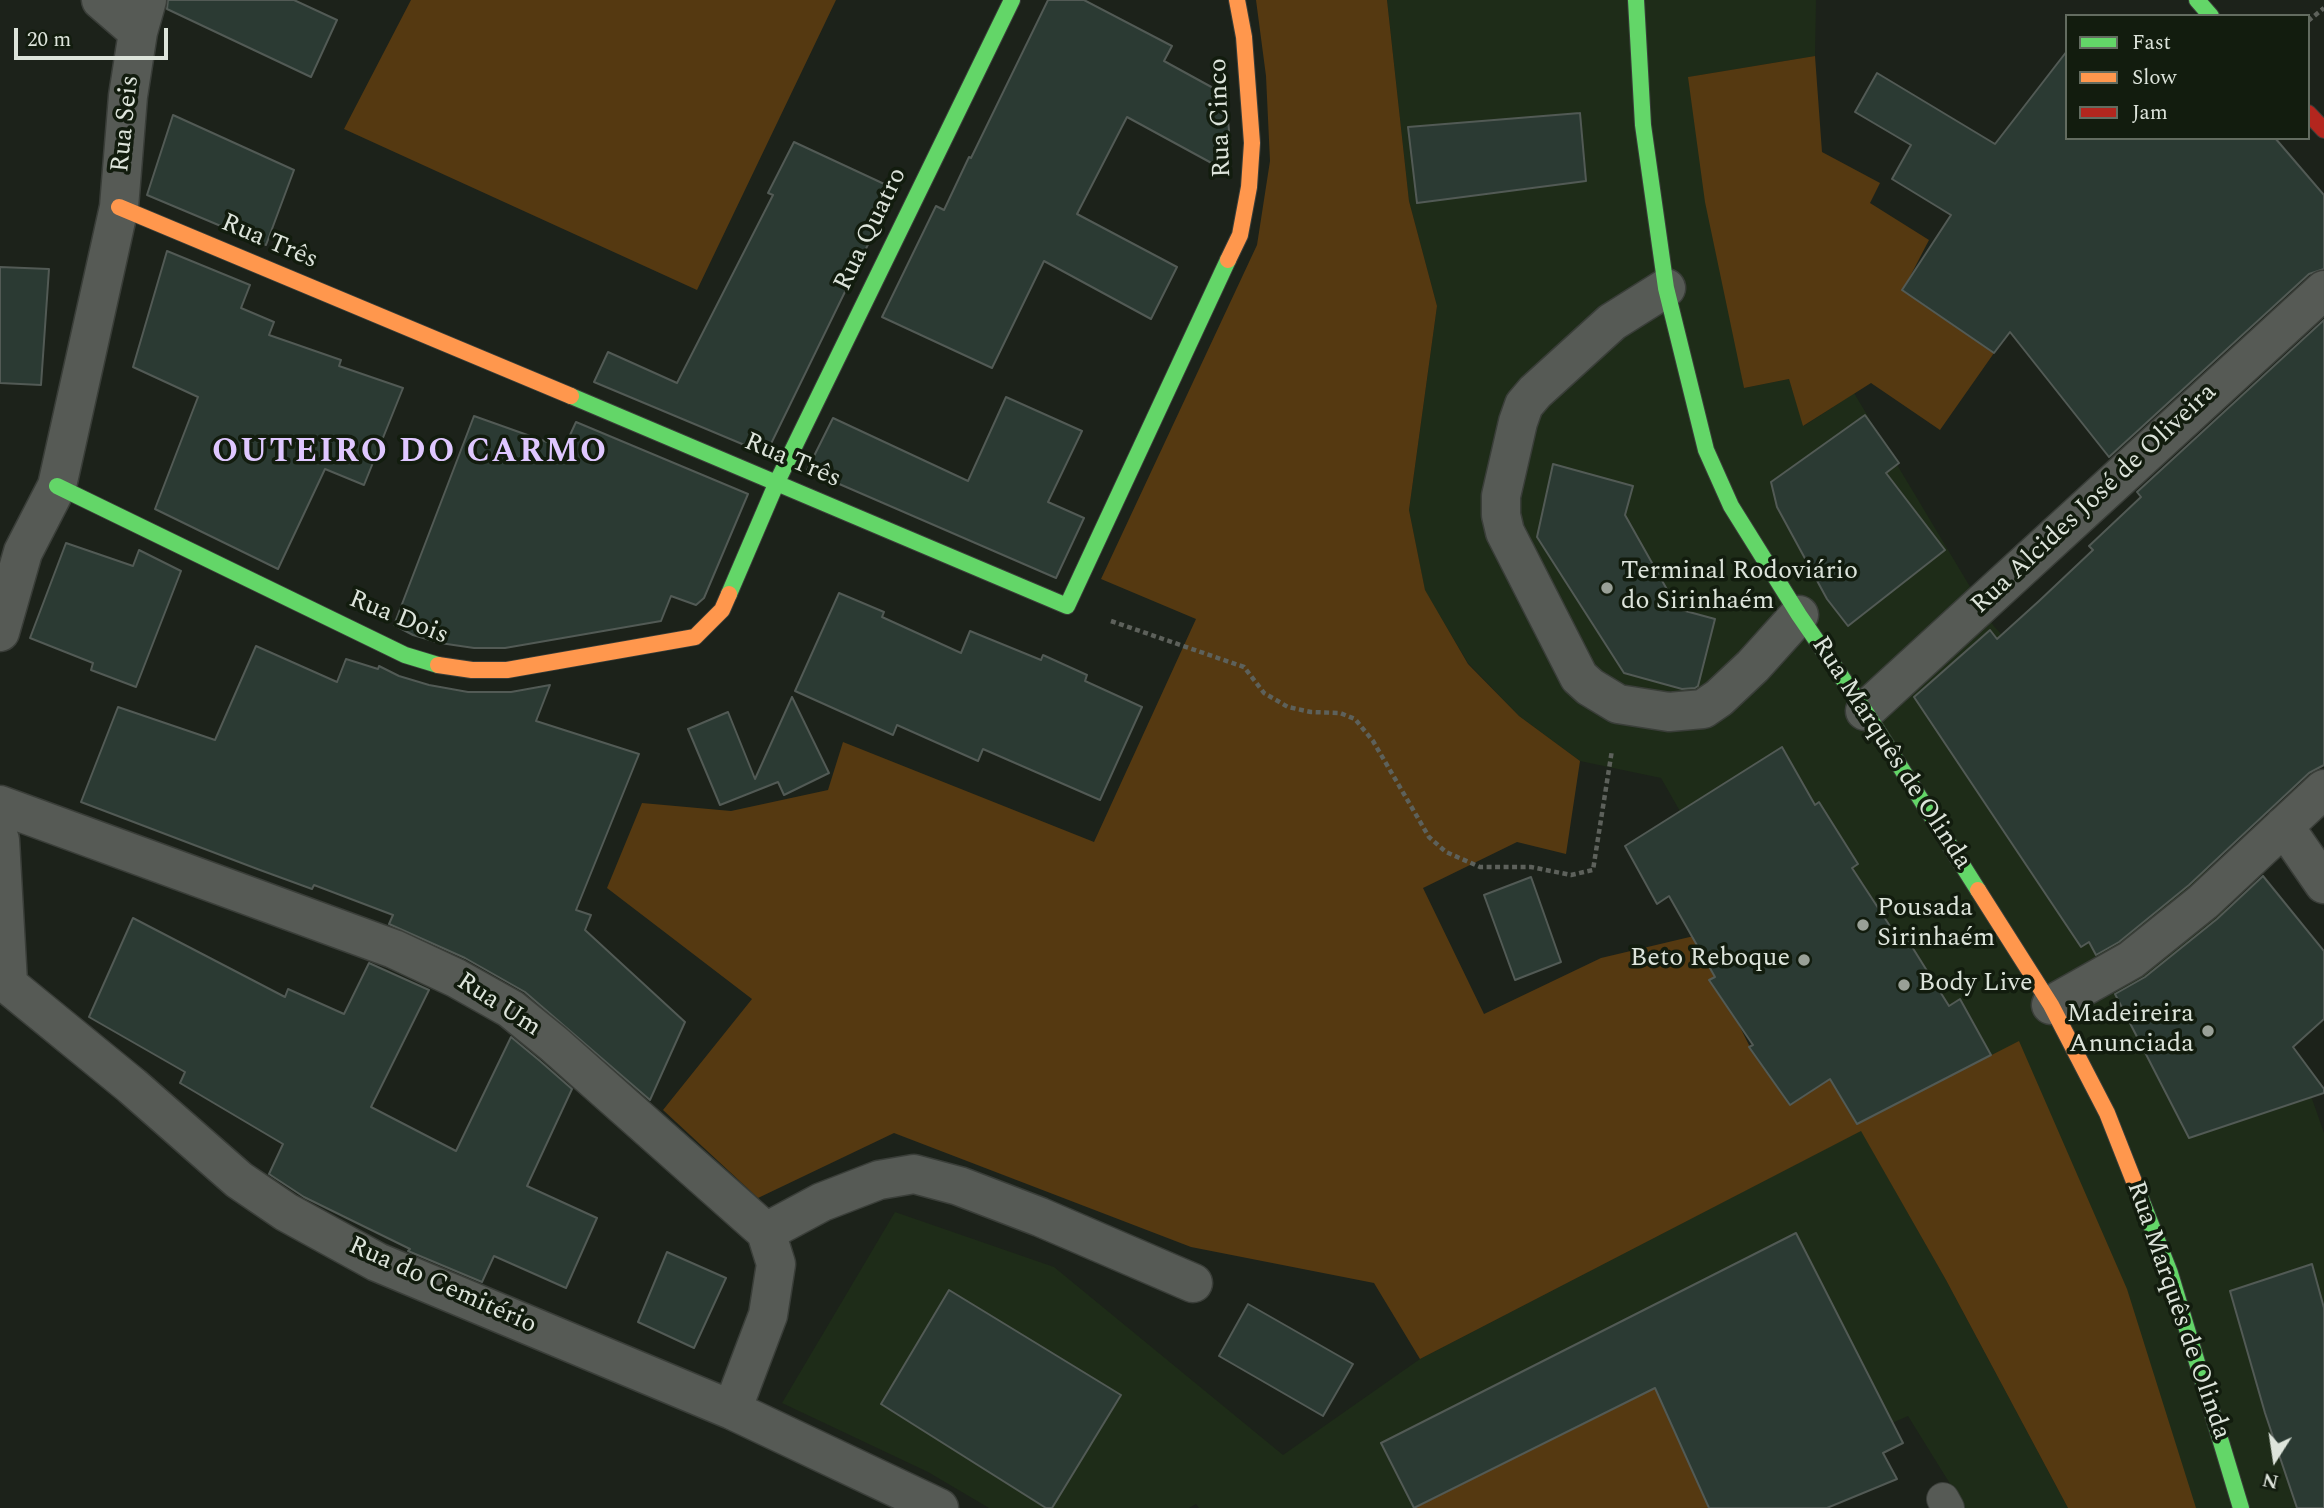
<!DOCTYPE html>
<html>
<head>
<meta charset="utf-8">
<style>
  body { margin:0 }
  #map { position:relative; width:2324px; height:1508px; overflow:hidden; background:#1c221a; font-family:Spectral,serif }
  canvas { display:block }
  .legend { position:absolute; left:2065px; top:14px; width:245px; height:126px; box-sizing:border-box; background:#121c0e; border:2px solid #636c60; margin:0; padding:9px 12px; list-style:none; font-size:21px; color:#dde4db }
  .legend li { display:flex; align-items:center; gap:14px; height:35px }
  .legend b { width:35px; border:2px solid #636c60 }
  .north { position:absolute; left:2240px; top:1424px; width:70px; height:70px; -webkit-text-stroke:5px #121c0e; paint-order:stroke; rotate:192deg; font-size:19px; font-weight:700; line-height:28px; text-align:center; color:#dde4db }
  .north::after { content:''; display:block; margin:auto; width:24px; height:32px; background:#dde4db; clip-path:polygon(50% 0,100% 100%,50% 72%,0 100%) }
  .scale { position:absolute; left:14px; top:28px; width:154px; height:32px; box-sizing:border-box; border:4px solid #dde4db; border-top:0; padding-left:9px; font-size:21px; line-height:24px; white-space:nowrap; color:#dde4db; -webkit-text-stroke:5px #121c0e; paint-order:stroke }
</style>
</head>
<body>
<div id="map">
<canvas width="2324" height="1508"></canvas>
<ul class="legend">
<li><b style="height:9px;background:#63d668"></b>Fast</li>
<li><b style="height:9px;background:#ff974d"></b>Slow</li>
<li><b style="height:9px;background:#b3261e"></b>Jam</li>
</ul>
<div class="north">N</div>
<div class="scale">20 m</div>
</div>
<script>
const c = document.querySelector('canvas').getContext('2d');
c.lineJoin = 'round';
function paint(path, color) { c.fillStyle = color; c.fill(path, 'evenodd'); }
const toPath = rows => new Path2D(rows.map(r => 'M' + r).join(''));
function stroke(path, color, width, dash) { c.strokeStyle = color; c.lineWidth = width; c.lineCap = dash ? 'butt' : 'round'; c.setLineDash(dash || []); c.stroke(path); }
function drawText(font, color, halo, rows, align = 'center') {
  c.font = font + ' Spectral,serif'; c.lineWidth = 7; c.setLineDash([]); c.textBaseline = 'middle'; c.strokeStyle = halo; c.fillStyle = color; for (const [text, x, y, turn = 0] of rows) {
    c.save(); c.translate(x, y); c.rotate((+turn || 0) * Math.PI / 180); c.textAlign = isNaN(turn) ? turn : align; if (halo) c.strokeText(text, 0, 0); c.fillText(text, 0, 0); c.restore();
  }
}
paint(toPath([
  [1387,0,1816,0,1815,56,1689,77,1744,388,1789,379,1804,426,1854,393,1993,625,2208,867,2283,1016,2324,1133,2324,1508,2070,1508,1946,1277,1866,1139,1946,1280,2068,1508,1965,1508,1908,1416,1892,1423,1795,1234,1382,1443,1414,1508,1199,1508,1196,1504,1189,1508,989,1508,928,1472,782,1403,895,1212,1054,1267,1283,1455,1420,1359,1862,1130,1661,778,1580,761,1519,716,1468,663,1425,591,1409,510,1437,306,1409,201]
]), '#1e2c18');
paint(toPath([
  [411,0,836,0,697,290,344,129],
  [1256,0,1387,0,1409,201,1437,306,1409,510,1425,590,1468,664,1519,716,1580,761,1566,854,1517,842,1423,888,1484,1014,1601,958,1694,936,1752,1051,1801,1027,1857,1124,2019,1041,2127,1289,2196,1508,2068,1508,1946,1280,1861,1131,1420,1359,1374,1283,1191,1247,894,1133,758,1198,663,1110,752,999,607,888,642,803,731,811,828,790,843,742,1094,842,1196,619,1101,579,1257,245,1270,161,1266,76],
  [1815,56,1822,152,1880,183,1870,203,1929,240,1903,290,1994,353,1940,430,1871,383,1803,426,1789,379,1744,388,1705,202,1688,77],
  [1655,1388,1709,1508,1415,1508]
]), '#553911');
const building = toPath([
  [168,0,294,0,337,20,311,77,167,9,168,0],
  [1048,0,1084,0,1172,46,1164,61,1226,95,1230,143,1228,172,1127,117,1077,214,1177,267,1151,319,1044,261,992,368,882,317,935,208,936,206,944,210,969,157,971,158,1048,0],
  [2067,51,2067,138,2275,138,2324,195,2324,269,2309,274,2109,457,2010,332,1994,353,1902,290,1951,215,1892,179,1911,145,1855,112,1877,73,1995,144,2067,51],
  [1580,113,1586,181,1417,203,1408,127,1580,113],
  [173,115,294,170,266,245,147,195,173,115],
  [794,142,895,189,766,454,594,382,608,352,677,383,773,195,768,193,794,142],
  [167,251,250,285,241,308,274,322,269,335,341,360,339,366,403,388,364,485,325,469,278,569,155,509,198,397,133,367,167,251],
  [0,267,49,269,41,385,0,383,0,267],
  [2324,320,2324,765,2309,773,2189,885,2119,942,2096,955,2089,942,2081,947,1914,697,1990,630,1997,639,2039,601,2093,550,2089,546,2141,497,2137,492,2324,320],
  [1006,397,1082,431,1048,502,1084,518,1056,578,807,470,833,418,968,481,1006,397],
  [1865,415,1899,463,1886,473,1945,550,1848,626,1827,599,1777,507,1771,482,1865,415],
  [474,416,564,448,576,422,748,494,704,598,696,605,671,596,661,621,505,648,474,648,440,643,413,635,394,625,474,416],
  [1553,464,1633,486,1625,515,1678,609,1715,619,1698,686,1695,688,1682,689,1624,673,1537,537,1553,464],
  [66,543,133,566,139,550,181,571,136,687,91,670,93,663,30,638,66,543],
  [839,593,884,612,882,617,961,653,970,631,1041,660,1043,655,1087,675,1085,681,1142,707,1100,800,983,749,978,761,897,725,893,735,795,691,839,593],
  [256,646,337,682,346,659,378,669,379,666,399,676,429,685,468,692,511,692,550,685,536,721,639,754,576,910,591,915,585,930,685,1022,650,1100,525,992,465,958,389,924,393,915,314,885,312,889,260,870,81,802,118,707,215,740,256,646],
  [792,697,829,773,784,795,778,782,720,805,688,729,728,712,755,779,792,697],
  [1782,747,1815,805,1819,802,1858,864,1852,868,1903,946,1909,942,1949,1006,1960,999,1991,1055,1857,1124,1830,1079,1790,1105,1749,1047,1753,1045,1709,980,1715,977,1669,896,1657,904,1625,846,1782,747],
  [2263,876,2324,951,2324,1019,2293,1047,2324,1089,2324,1093,2189,1138,2115,994,2145,977,2217,919,2263,876],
  [1531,877,1561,962,1515,980,1484,895,1531,877],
  [133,918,285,997,288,989,344,1014,369,963,429,990,371,1107,456,1151,511,1037,540,1061,572,1089,527,1186,597,1218,566,1288,494,1256,482,1282,408,1251,410,1249,304,1197,269,1174,283,1144,180,1083,185,1072,89,1017,133,918],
  [1796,1233,1903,1443,1883,1453,1897,1479,1827,1508,1709,1508,1655,1388,1414,1508,1381,1443,1796,1233],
  [667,1252,726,1278,694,1348,638,1322,667,1252],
  [2312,1264,2324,1308,2324,1508,2297,1508,2265,1413,2230,1291,2312,1264],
  [949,1290,1121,1395,1052,1508,1046,1508,881,1404,949,1290],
  [1248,1304,1353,1364,1323,1416,1219,1356,1248,1304]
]);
paint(building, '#2b3a33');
stroke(building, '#525a55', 2);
const lane = toPath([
  [1943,1499,1948,1508]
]);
const street = toPath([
  [101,0,138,32],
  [1666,288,1612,322,1535,392,1524,405,1518,422,1501,496,1501,515,1505,532,1579,677,1590,687,1618,704,1669,712,1703,709,1719,698,1753,666,1799,615],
  [0,632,23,552,57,486,119,207,128,96,138,32,147,0],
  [1865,711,2324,290],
  [0,805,394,949,456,978,511,1009,554,1044,766,1232,776,1264,768,1315,732,1410],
  [2284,826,2324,884],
  [0,840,8,983],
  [0,978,132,1086,239,1180,286,1212,377,1262,732,1410,939,1508],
  [2051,1005,2131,960,2203,902,2324,789],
  [766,1232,822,1202,879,1180,914,1174,959,1186,1040,1217,1193,1283]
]);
const fast = toPath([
  [1636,0,1643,125,1666,288,1706,450,1731,506,1799,615,1865,711,1978,890],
  [2197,0,2211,16],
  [571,396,1067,606,1228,260],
  [57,486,405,655,438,665],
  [729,594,777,482,1012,0],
  [2135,1184,2170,1273,2241,1508]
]);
const slow = toPath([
  [119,207,571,396],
  [1228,260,1240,235,1249,187,1252,143,1244,37,1237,0],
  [438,665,472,670,507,670,695,637,722,610,729,594],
  [1978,890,2051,1005,2107,1113,2135,1184]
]);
const jam = toPath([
  [2308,113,2324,130]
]);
stroke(lane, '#3a3e39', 34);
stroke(street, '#3a3e39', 41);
stroke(fast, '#3a3e39', 18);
stroke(slow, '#3a3e39', 18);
stroke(jam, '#3a3e39', 18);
stroke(toPath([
  [2308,21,2324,8],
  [1111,621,1244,667,1264,693,1288,707,1311,712,1340,713,1355,719,1373,741,1429,837,1446,852,1480,867,1531,867,1571,875,1593,870,1612,750]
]), '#5d615b', 4.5, [5, 3.5]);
stroke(lane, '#565a55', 32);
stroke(street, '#565a55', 38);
stroke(fast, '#63d668', 16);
stroke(slow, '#ff974d', 16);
stroke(jam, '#b3261e', 16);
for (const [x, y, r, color] of [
  [1607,588,7,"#99a097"],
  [1863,925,7,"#99a097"],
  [1804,960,7,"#99a097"],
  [1904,985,7,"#99a097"],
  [2208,1031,7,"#99a097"]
]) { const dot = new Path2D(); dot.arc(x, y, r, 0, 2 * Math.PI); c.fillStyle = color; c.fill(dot); stroke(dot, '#121c0e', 2.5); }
drawText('26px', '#dde4db', '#121c0e', [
  ["Rua Cinco",1222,118,-92],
  ["Rua Seis",127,124,-84],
  ["Rua Quatro",872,230,-64],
  ["Rua Três",269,243,23],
  ["Rua Três",792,462,23],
  ["Rua Alcides José de Oliveira",2095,500,-43],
  ["Rua Dois",398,619,22],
  ["Rua Marquês de Olinda",1890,754,57],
  ["Rua Um",498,1006,33],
  ["Rua do Cemitério",442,1287,24],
  ["Rua Marquês de Olinda",2177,1311,71]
]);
drawText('26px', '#dde4db', '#121c0e', [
  ["Terminal Rodoviário",1621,573],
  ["do Sirinhaém",1621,603],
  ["Pousada",1877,910],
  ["Sirinhaém",1877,940],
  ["Beto Reboque",1790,960,"right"],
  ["Body Live",1918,985],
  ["Madeireira",2194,1016,"right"],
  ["Anunciada",2194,1046,"right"]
], 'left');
c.letterSpacing = '2px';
drawText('bold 33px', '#dfc7ff', '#121c0e', [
  ["OUTEIRO DO CARMO",410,455]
]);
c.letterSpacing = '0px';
</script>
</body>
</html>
